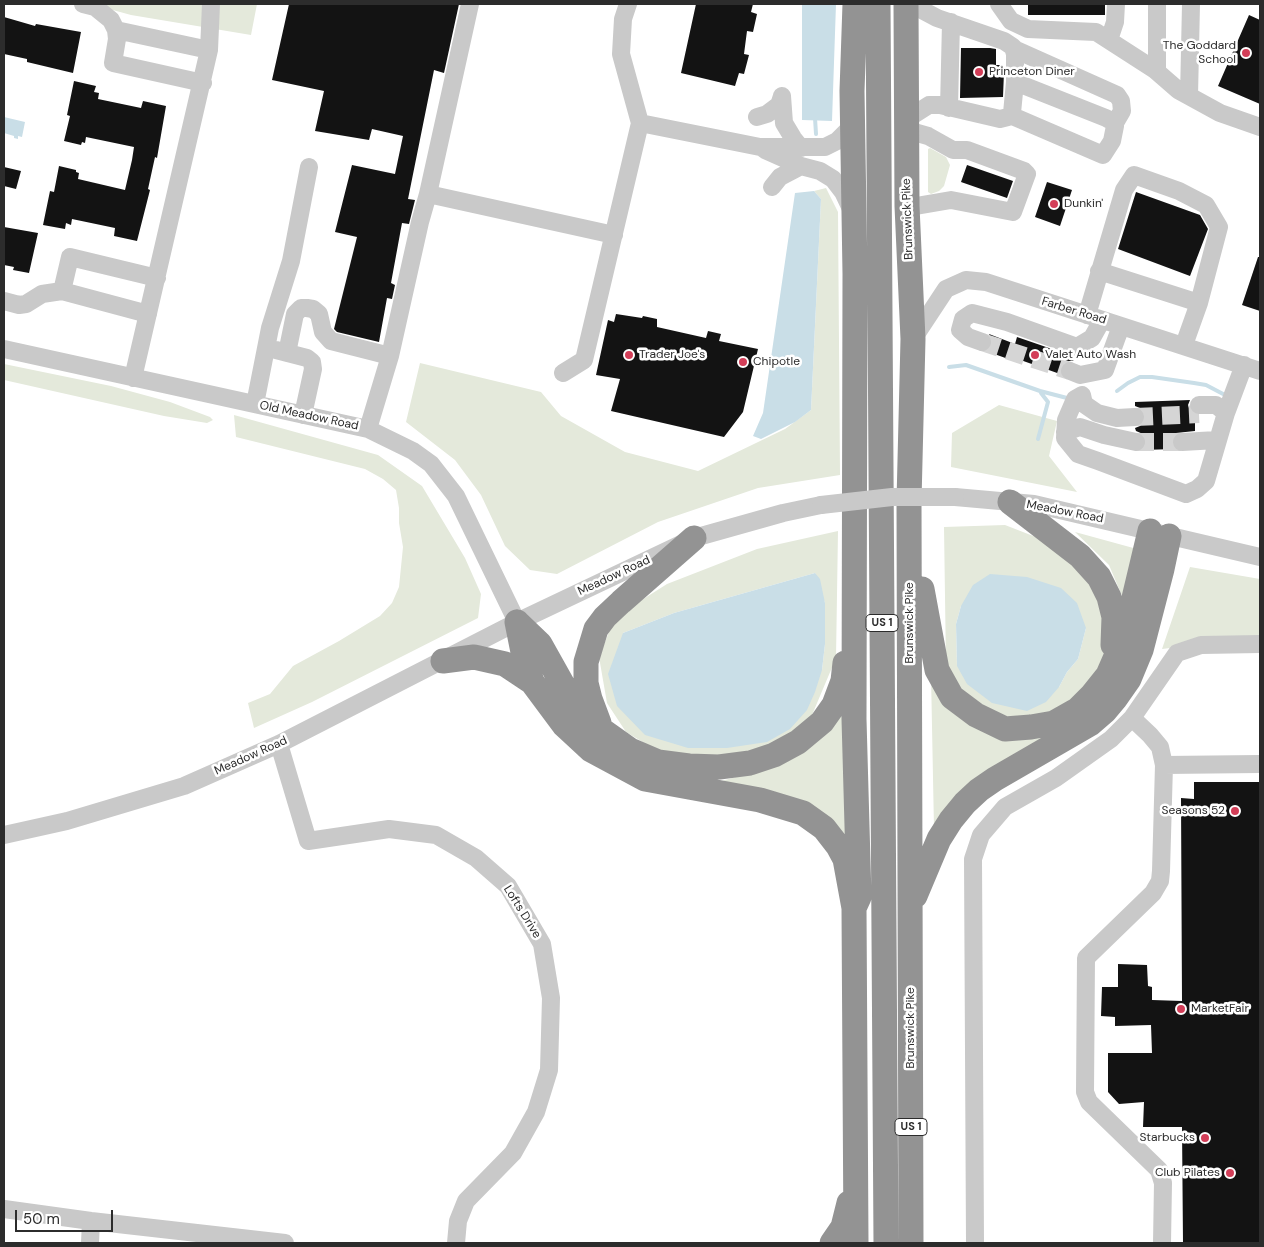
<!DOCTYPE html>
<html>
<head>
<meta charset="utf-8">
<style>
  body { margin:0 }
  #map { position:relative; width:1264px; height:1247px; overflow:hidden; background:#fff; font-family:"DM Sans",sans-serif }
  canvas { display:block }
  .frame { position:absolute; inset:0; border:5px solid #2c2c2c; pointer-events:none }
  .scale { position:absolute; left:15px; top:1210px; width:98px; height:22px; box-sizing:border-box; border:2px solid #2c2c2c; border-top:0; padding-left:6px; font-size:15px; line-height:18px; white-space:nowrap; color:#2c2c2c; -webkit-text-stroke:4px #fff; paint-order:stroke }
</style>
</head>
<body>
<div id="map">
<canvas width="1264" height="1247"></canvas>
<div class="frame"></div>
<div class="scale">50 m</div>
</div>
<script>
const c = document.querySelector('canvas').getContext('2d');
c.lineJoin = 'round';
function paint(path, color) { c.fillStyle = color; c.fill(path, 'evenodd'); }
const toPath = rows => new Path2D(rows.map(r => 'M' + r).join(''));
function stroke(path, color, width, dash) { c.strokeStyle = color; c.lineWidth = width; c.lineCap = dash ? 'butt' : 'round'; c.setLineDash(dash || []); c.stroke(path); }
function drawText(font, color, halo, rows, align = 'center') {
  c.font = font + ' "DM Sans",sans-serif'; c.lineWidth = 5; c.setLineDash([]); c.textBaseline = 'middle'; c.strokeStyle = halo; c.fillStyle = color; for (const [text, x, y, turn = 0] of rows) {
    c.save(); c.translate(x, y); c.rotate((+turn || 0) * Math.PI / 180); c.textAlign = isNaN(turn) ? turn : align; if (halo) c.strokeText(text, 0, 0); c.fillText(text, 0, 0); c.restore();
  }
}
paint(toPath([
  [91,4,257,4,251,35,131,15],
  [930,148,946,157,950,165,944,186,939,191,931,194,928,192,928,149],
  [826,188,838,212,840,475,758,488,658,522,557,574,530,570,505,546,481,495,455,460,406,422,420,363,541,392,561,416,625,452,698,471,785,429,811,410,821,199,814,191],
  [4,364,111,386,170,402,210,417,213,420,207,423,164,416,4,380],
  [999,405,1057,421,1049,456,1077,492,951,467,952,433],
  [234,415,378,455,422,486,465,558,481,594,478,618,312,702,254,728,248,703,270,694,293,666,339,641,380,616,392,603,399,587,403,547,399,523,399,508,396,490,383,479,365,469,236,437],
  [1005,525,1046,541,1096,586,1110,621,1105,669,1082,700,1047,719,1009,723,969,704,946,666,944,527],
  [961,606,1086,628,1078,659,1067,672,1059,687,957,666,956,624],
  [838,531,836,658,812,715,783,745,709,759,656,750,626,732,607,703,599,657,615,617,667,584,757,549],
  [815,573,825,603,825,644,822,670,623,633,674,613],
  [1075,532,1137,549,1125,603,1109,565],
  [1190,567,1260,579,1260,637,1162,649],
  [931,675,968,721,1054,737,934,829],
  [842,712,847,842,718,782,768,768]
]), '#e4e9db');
paint(toPath([
  [802,4,836,4,832,121,802,120],
  [4,117,25,122,22,137,18,136,18,139,14,138,14,136,4,133],
  [814,191,821,199,811,410,795,422,761,439,753,436,763,413,795,193],
  [815,573,820,579,825,603,825,644,822,670,815,692,807,710,790,729,767,742,727,748,688,748,645,735,617,706,608,674,623,633,674,613],
  [990,574,1027,577,1061,588,1077,603,1086,628,1078,659,1067,672,1059,687,1046,702,1027,711,992,703,967,684,957,666,956,624,961,606,973,585]
]), '#c9dee7');
stroke(toPath([
  [815,118,816,134],
  [949,367,966,365,1040,391,1067,398],
  [1117,391,1128,383,1140,377,1152,377,1194,383,1206,385,1225,395],
  [1038,439,1048,402,1041,393]
]), '#c9dee7', 4);
paint(toPath([
  [289,4,459,4,444,73,434,70,408,199,415,200,409,224,402,223,391,283,395,285,392,299,387,298,379,342,337,332,334,329,357,237,335,232,352,165,395,174,403,136,372,129,369,140,315,131,324,91,272,80],
  [696,4,753,4,751,12,757,14,753,32,747,31,744,54,749,55,744,74,739,73,735,86,681,73],
  [1028,4,1105,4,1105,15,1028,15],
  [1249,15,1260,20,1260,104,1218,86],
  [4,17,35,26,36,24,81,32,73,73,27,62,27,59,4,54],
  [961,48,990,48,996,49,996,65,1003,65,1003,73,1004,72,1003,97,960,98],
  [74,81,96,86,94,92,99,93,98,99,141,108,143,101,166,106,157,158,155,157,148,189,150,190,137,241,114,236,115,228,72,219,71,225,66,223,65,229,43,225,50,191,54,192,59,166,76,170,76,172,79,173,78,179,125,190,132,160,134,147,86,137,85,143,82,142,81,145,64,141,70,116,67,115],
  [967,165,1013,181,1007,198,961,182],
  [4,167,21,171,16,189,4,186],
  [1047,182,1072,190,1060,226,1035,217],
  [1136,192,1200,215,1208,229,1190,276,1118,249],
  [4,227,38,233,29,273,13,270,14,267,4,265],
  [1258,257,1260,257,1260,311,1242,305],
  [616,314,642,318,643,316,657,319,657,327,706,338,708,331,721,334,719,341,758,349,743,412,724,437,611,411,620,379,596,375,608,320,614,322],
  [989,334,1015,344,1017,337,1075,357,1073,361,1068,361,1063,363,1060,368,1060,374,1012,357,1011,360,986,351,992,345,992,340],
  [1190,400,1188,405,1190,411,1194,414,1199,416,1199,423,1195,423,1195,431,1176,433,1171,442,1175,449,1142,450,1146,445,1146,439,1143,434,1136,431,1135,428,1140,426,1144,422,1146,416,1140,408,1135,406,1135,402],
  [1194,782,1260,782,1260,1243,1183,1243,1182,1127,1143,1127,1144,1102,1119,1104,1108,1092,1108,1053,1152,1053,1151,1025,1115,1026,1115,1017,1101,1016,1102,987,1118,987,1118,964,1147,965,1148,986,1152,987,1152,1000,1182,1001,1181,798,1194,799]
]), '#131313');
stroke(toPath([
  [982,342,1070,371],
  [1135,417,1199,414],
  [1136,442,1182,442]
]), '#d5d5d5', 18, [18, 9]);
stroke(toPath([
  [83,4,95,7,111,20,116,30,117,39,113,63,203,83],
  [628,4,623,19,621,54,640,123],
  [999,4,1011,21,1028,29,1096,32,1155,70,1178,90,1220,113,1260,127],
  [116,30,209,50,133,378],
  [1109,40,1115,22,1116,4],
  [1014,49,1117,95,1121,101,1122,111,1115,123],
  [209,50,211,4],
  [1157,71,1157,4],
  [782,96,784,123,793,138,801,148],
  [1189,96,1191,4],
  [949,108,951,22],
  [1010,115,1103,155,1112,141,1115,126,1115,123,1106,118,1015,82],
  [757,117,767,114,779,105,782,96],
  [907,119,929,105,940,105,1000,119,1008,117,1012,113,1015,82,1015,54,1013,47,1004,41,937,18,922,10,916,4],
  [907,130,928,136,953,150,967,150,1024,171,1027,174,1013,212,951,200,916,206,907,206],
  [765,150,801,166,820,171,833,179,843,192,852,211],
  [772,187,780,177,801,166],
  [428,194,614,235],
  [1099,271,1199,303],
  [62,291,70,257,157,278],
  [4,301,19,305,26,304,42,294,62,291,148,314],
  [1087,315,1124,190,1134,175,1179,191,1206,205,1219,227,1199,303,1184,345],
  [913,339,946,289,966,280,986,282,1260,371],
  [982,342,968,337,960,330,963,319,972,313,1007,322,1077,347,1092,338,1102,320],
  [4,349,368,429,413,451,431,464,456,496,517,622],
  [276,350,307,358,312,362,313,369,303,415],
  [287,353,295,314,301,308,307,308,313,309,319,314,323,332,331,341,390,356],
  [1070,371,1080,375,1105,370,1121,326],
  [563,373,584,360,640,123,760,147,825,147,837,141,853,125],
  [255,404,270,328,291,261,309,167],
  [1199,405,1216,405,1226,413],
  [1135,417,1117,418,1097,413,1084,404,1082,395,1075,399,1066,420,1065,438,1078,454,1098,461,1186,494,1197,489,1206,481,1226,413,1244,365],
  [368,429,390,356,420,222,428,194,470,4],
  [1065,432,1080,427,1104,435,1136,442],
  [1182,442,1217,440],
  [955,497,1034,504,1260,557],
  [1132,718,1150,735,1160,747,1164,765,1161,871,1160,881,1153,893,1086,958,1085,1092,1089,1102,1159,1170,1163,1183,1162,1243],
  [279,744,308,841,389,829,436,835,476,858,508,886,542,944,551,998,549,1070,536,1112,513,1153,466,1201,458,1221,456,1243],
  [1164,765,1260,764],
  [4,835,67,821,184,786,279,744,517,622,694,538,783,513,821,505],
  [4,1209,91,1221,285,1243],
  [90,1243,91,1221],
  [975,1243,973,859,981,835,1005,807,1056,778,1111,739,1132,718,1177,653,1201,645,1260,644]
]), '#c9c9c9', 18);
stroke(toPath([
  [878,4,886,1243],
  [906,4,907,206,913,339,909,501,911,1243],
  [1010,502,1080,556,1099,577,1109,597,1114,617,1113,645],
  [922,589,937,670,952,697,976,715,1005,729,1031,727,1054,723,1077,710,1092,695,1108,675,1125,636,1150,531],
  [517,622,524,657,532,682,564,725,591,750,645,779,760,800,803,813,824,828,838,846,845,859,854,908,856,1243],
  [517,622,540,644,568,694,589,721,630,750,658,762,689,766,719,767,750,763,774,755,798,742,822,722,834,705,843,681,845,663],
  [443,661,474,657,505,664,532,682],
  [599,723,590,699,586,683,586,662,596,629,605,617,621,602,694,538],
  [915,896,939,839,951,820,965,803,979,790,995,779,1090,724,1105,711,1115,699,1129,679,1141,650,1162,569,1169,536],
  [854,908,859,897,854,719,855,274,852,91,855,4],
  [832,1243,843,1227,849,1203]
]), '#939393', 25);
stroke(toPath([
  [821,505,892,497,955,497]
]), '#c9c9c9', 18);
for (const [x, y, r, color] of [
  [1246,53,5,"#d33e58"],
  [979,72,5,"#d33e58"],
  [1054,204,5,"#d33e58"],
  [629,355,5,"#d33e58"],
  [1035,355,5,"#d33e58"],
  [743,362,5,"#d33e58"],
  [1235,811,5,"#d33e58"],
  [1181,1009,5,"#d33e58"],
  [1205,1138,5,"#d33e58"],
  [1230,1173,5,"#d33e58"]
]) { const dot = new Path2D(); dot.arc(x, y, r, 0, 2 * Math.PI); c.fillStyle = color; c.fill(dot); stroke(dot, '#fff', 2); }
for (const [x, y, w] of [
  [882,623,32],
  [911,1127,32]
]) { const box = new Path2D(); box.roundRect(x - w / 2, y - 8.5, w, 17, 4); c.fillStyle = '#fff'; c.fill(box); stroke(box, '#2c2c2c', 1); }
drawText('bold 11px', '#2c2c2c', null, [
  ["US 1",882,623],
  ["US 1",911,1127]
]);
drawText('12px', '#2c2c2c', '#fff', [
  ["The Goddard",1236,46,"right"],
  ["School",1236,60,"right"],
  ["Princeton Diner",989,72],
  ["Dunkin'",1064,204],
  ["Trader Joe's",639,355],
  ["Valet Auto Wash",1045,355],
  ["Chipotle",753,362],
  ["Seasons 52",1225,811,"right"],
  ["MarketFair",1191,1009],
  ["Starbucks",1195,1138,"right"],
  ["Club Pilates",1220,1173,"right"]
], 'left');
drawText('12px', '#2c2c2c', '#fff', [
  ["Brunswick Pike",908,219,-92],
  ["Farber Road",1074,311,17],
  ["Old Meadow Road",309,416,12],
  ["Meadow Road",1065,512,11],
  ["Meadow Road",614,576,-25],
  ["Brunswick Pike",910,623,-90],
  ["Meadow Road",251,756,-24],
  ["Lofts Drive",522,912,58],
  ["Brunswick Pike",911,1028,-90]
]);
</script>
</body>
</html>
